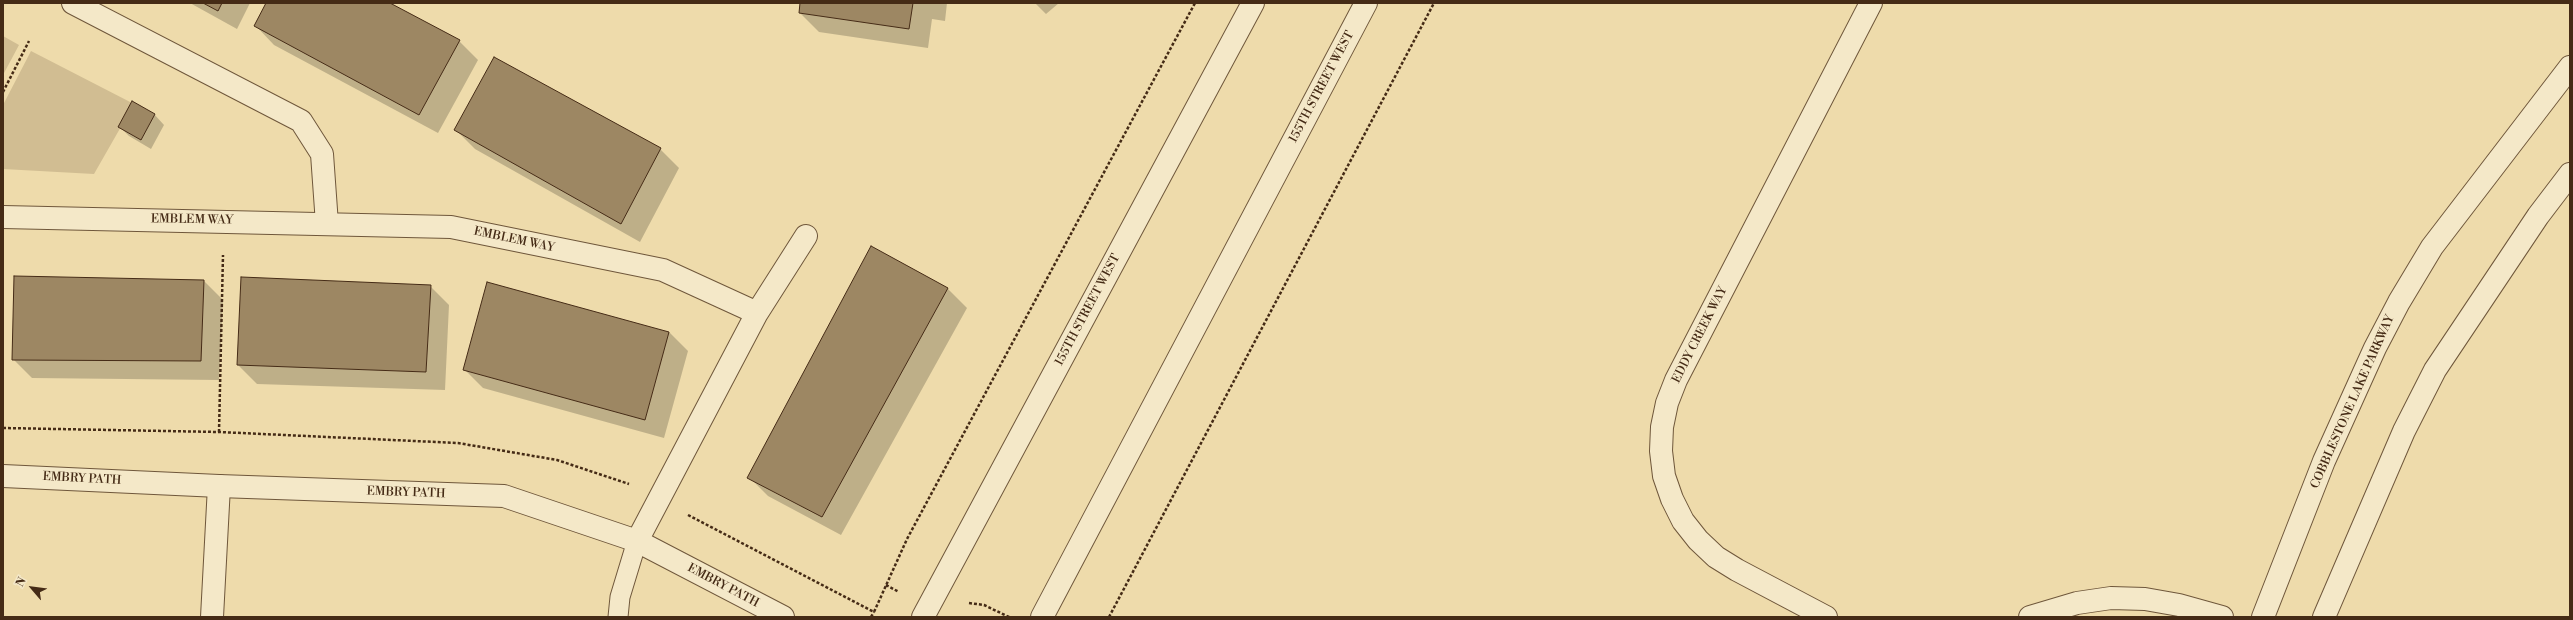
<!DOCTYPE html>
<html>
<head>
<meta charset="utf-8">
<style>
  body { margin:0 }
  #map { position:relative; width:2573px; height:620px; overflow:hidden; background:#eedbab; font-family:"Libre Bodoni",serif }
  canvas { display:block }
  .frame { position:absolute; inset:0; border:4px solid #452b16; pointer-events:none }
  .north { position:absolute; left:12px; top:568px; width:40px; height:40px; -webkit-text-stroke:3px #f4e8c8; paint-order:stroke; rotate:298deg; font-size:11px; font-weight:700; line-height:16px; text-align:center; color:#452b16 }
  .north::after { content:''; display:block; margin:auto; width:14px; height:18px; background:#452b16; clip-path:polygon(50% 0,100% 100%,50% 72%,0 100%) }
</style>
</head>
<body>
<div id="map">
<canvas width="2573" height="620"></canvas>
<div class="frame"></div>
<div class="north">N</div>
</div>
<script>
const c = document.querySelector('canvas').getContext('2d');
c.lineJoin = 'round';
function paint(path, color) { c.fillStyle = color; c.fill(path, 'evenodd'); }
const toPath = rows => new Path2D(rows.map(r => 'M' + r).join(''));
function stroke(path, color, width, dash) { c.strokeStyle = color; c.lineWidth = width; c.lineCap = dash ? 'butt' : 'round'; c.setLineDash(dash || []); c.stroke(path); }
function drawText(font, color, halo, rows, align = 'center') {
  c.font = font + ' "Libre Bodoni",serif'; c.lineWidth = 3; c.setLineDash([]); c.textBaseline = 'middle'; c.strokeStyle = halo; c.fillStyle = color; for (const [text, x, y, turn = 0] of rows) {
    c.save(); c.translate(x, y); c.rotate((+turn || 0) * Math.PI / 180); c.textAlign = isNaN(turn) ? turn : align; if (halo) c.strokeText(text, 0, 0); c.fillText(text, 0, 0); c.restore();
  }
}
paint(toPath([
  [3,36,19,45,3,75],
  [31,51,134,104,94,174,3,169,3,105]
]), '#d1bd92');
paint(toPath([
  [190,3,250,3,237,29],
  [267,3,388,3,459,41,478,60,438,133,274,45,256,26],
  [801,3,947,3,945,21,932,19,928,48,819,32,800,13],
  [1035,3,1059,3,1046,14],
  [154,114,164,125,151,149,129,136,119,126],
  [456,130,660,149,679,168,640,242,475,149],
  [871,247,948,289,967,308,841,535,768,496,749,477],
  [242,278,430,286,449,305,445,390,257,384,238,365],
  [204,281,223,300,219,380,32,378,13,359],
  [669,332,688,351,664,438,483,388,464,369]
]), '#0003');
const building = toPath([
  [203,3,222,3,218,11,203,3],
  [266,3,390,3,460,40,419,115,254,26,266,3],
  [800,3,913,3,909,29,799,13,800,3],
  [494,57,661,148,621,224,454,130,494,57],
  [132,101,155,114,141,140,118,127,132,101],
  [871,246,948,288,822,517,747,478,871,246],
  [14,276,204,280,201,361,12,360,14,276],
  [241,277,431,285,426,372,237,365,241,277],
  [487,282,669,332,645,420,463,370,487,282]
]);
paint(building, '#9d8763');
stroke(building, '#452b16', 1);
const service = toPath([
  [618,617,620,597,637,541]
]);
const minor = toPath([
  [73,3,301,121,322,154,327,224],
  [3,217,451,227,663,270,757,313,637,541],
  [757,313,806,236],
  [212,617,219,486],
  [1826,617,1737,570,1716,557,1698,540,1683,521,1672,499,1664,476,1661,451,1662,427,1667,403,1676,380,1871,3],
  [2030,617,2077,603,2111,598,2145,599,2179,605,2222,617],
  [2263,617,2324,461,2375,348,2399,302,2432,247,2570,67],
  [2324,617,2404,431,2435,370,2538,216,2570,174]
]);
const tertiary = toPath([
  [3,476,219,486,504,496,637,541,783,617],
  [923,617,1253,3],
  [1042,617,1366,3]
]);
stroke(service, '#6f573b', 21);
stroke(minor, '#6f573b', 24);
stroke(tertiary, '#6f573b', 24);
stroke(toPath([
  [3,92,29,41],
  [3,428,219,432,458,443,557,460,629,484],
  [219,432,223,255],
  [688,515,874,612,907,539,1195,3],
  [886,585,899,592],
  [969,603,984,605,1009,617],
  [871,617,874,612],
  [1109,617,1434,3]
]), '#452b16', 2.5, [3, 2]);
stroke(service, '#f4e8c8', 19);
stroke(minor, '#f4e8c8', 22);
stroke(tertiary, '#f4e8c8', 22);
drawText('12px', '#452b16', '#f4e8c8', [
  ["155TH STREET WEST",1322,87,-62],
  ["EMBLEM WAY",192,220,1],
  ["EMBLEM WAY",514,240,12],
  ["155TH STREET WEST",1088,310,-62],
  ["EDDY CREEK WAY",1700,335,-63],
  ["COBBLESTONE LAKE PARKWAY",2353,402,-66],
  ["EMBRY PATH",82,479,3],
  ["EMBRY PATH",406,493,2],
  ["EMBRY PATH",723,586,28]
]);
</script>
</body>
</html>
